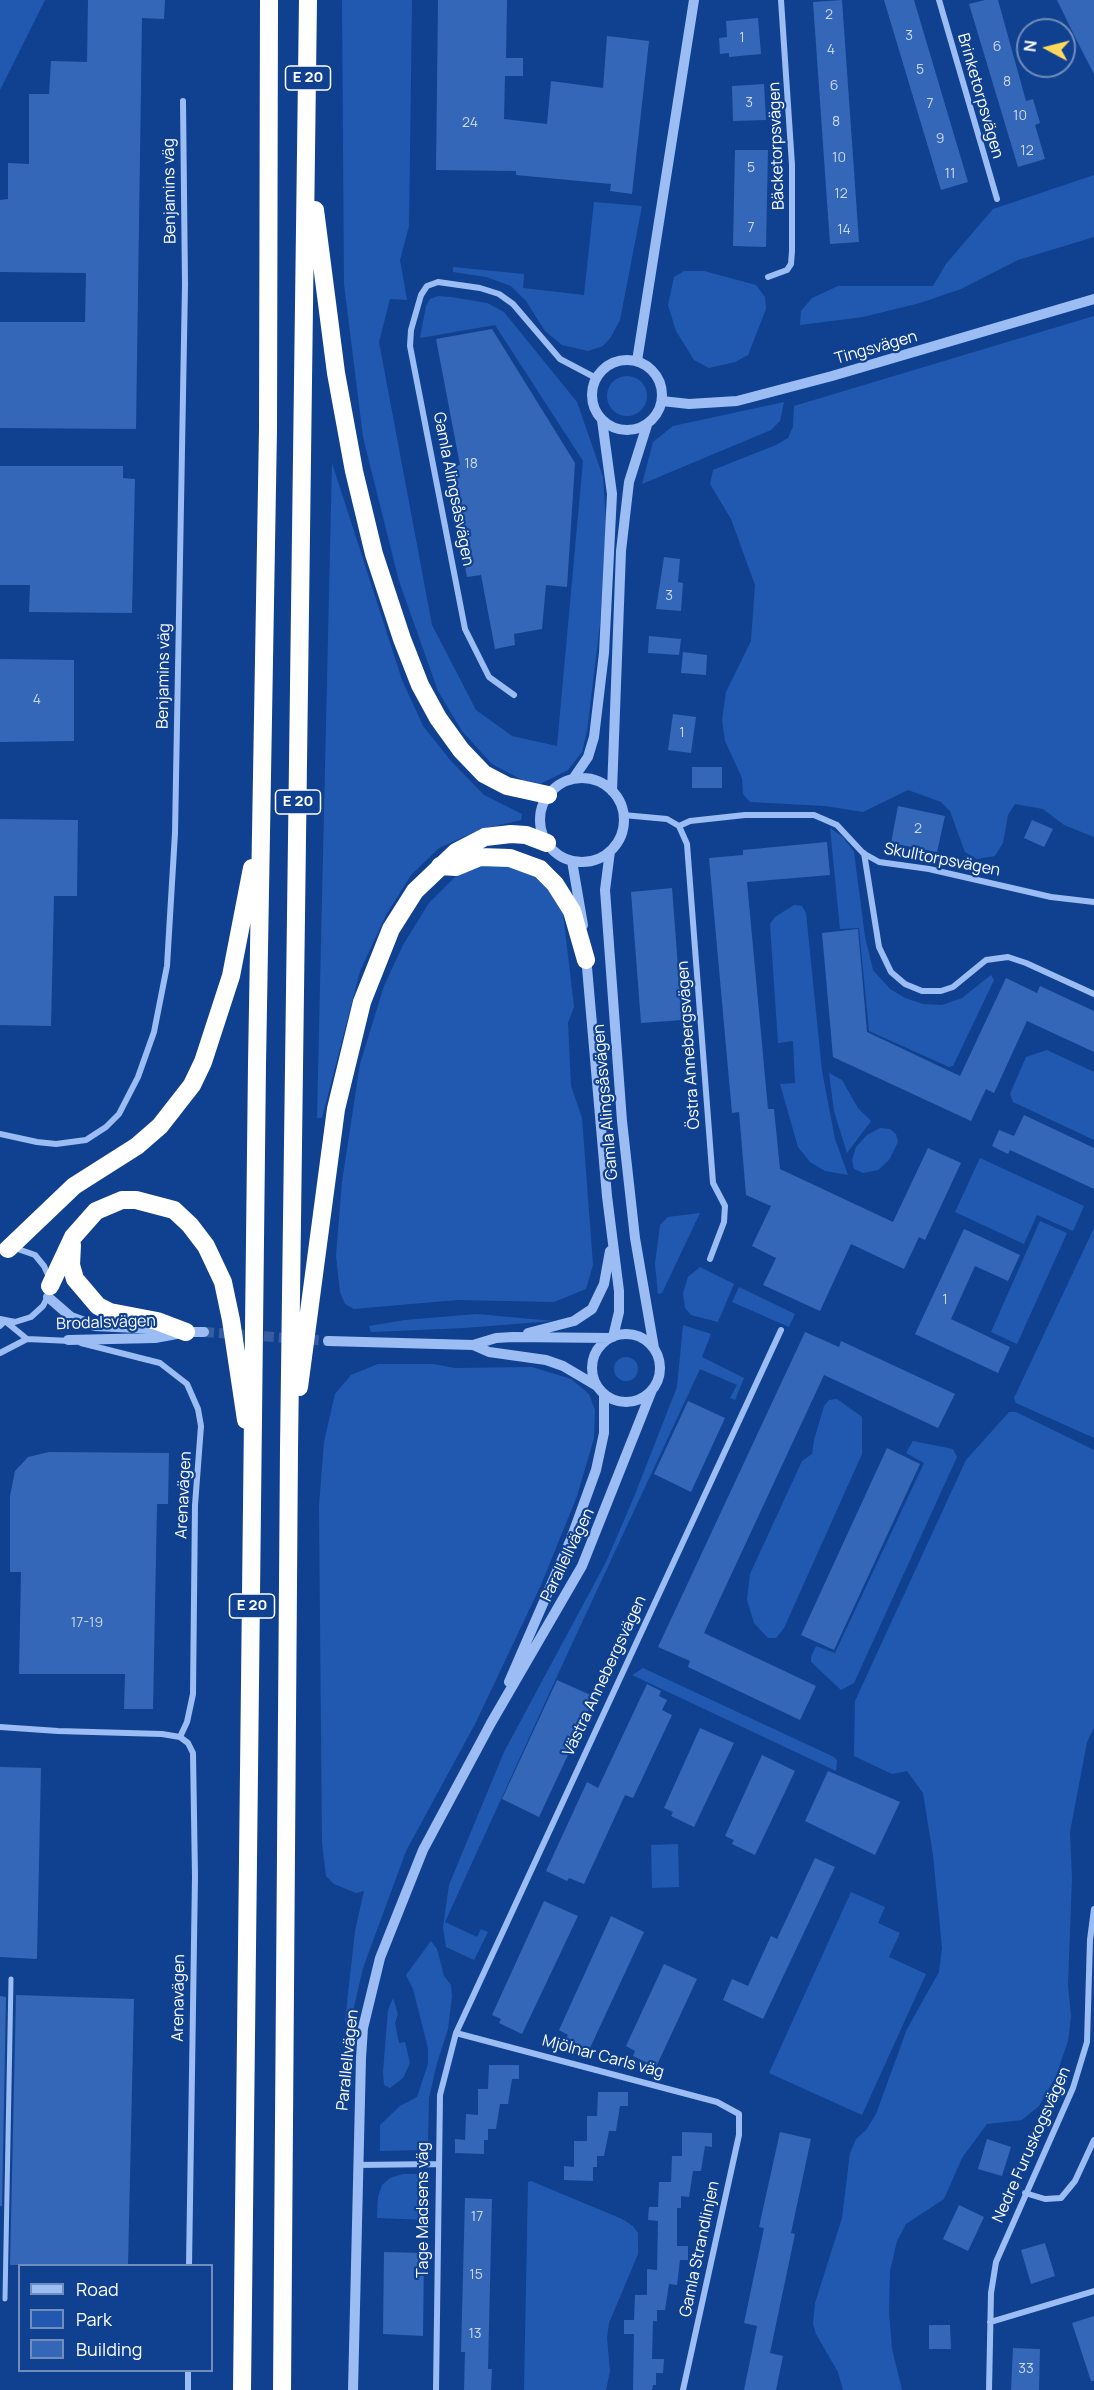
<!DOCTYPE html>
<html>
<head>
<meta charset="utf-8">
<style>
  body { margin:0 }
  #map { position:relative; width:1094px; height:2390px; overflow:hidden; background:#104190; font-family:Manrope,sans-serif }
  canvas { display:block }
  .legend { position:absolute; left:18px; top:2264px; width:195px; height:108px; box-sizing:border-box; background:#104190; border:2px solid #708dbc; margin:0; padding:8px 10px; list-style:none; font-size:18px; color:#fff }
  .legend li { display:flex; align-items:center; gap:12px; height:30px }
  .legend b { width:30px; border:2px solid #708dbc }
  .north { position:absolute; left:1016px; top:18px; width:60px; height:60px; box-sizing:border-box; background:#104190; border:2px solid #708dbc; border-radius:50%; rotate:277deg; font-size:16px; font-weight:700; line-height:24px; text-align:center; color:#fff }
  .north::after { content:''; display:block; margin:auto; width:21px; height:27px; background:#ffd95c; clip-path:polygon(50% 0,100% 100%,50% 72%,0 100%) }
</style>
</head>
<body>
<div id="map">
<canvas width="1094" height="2390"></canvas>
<ul class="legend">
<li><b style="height:8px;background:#9bbdf3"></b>Road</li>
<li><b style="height:16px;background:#2259b0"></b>Park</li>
<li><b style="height:16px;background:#3467b8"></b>Building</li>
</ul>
<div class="north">N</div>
</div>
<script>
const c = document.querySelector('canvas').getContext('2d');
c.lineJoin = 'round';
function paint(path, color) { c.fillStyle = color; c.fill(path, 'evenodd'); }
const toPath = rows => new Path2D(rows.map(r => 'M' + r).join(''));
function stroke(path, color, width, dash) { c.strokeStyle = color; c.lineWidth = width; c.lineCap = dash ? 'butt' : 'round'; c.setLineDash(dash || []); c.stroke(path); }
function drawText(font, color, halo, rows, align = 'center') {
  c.font = font + ' Manrope,sans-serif'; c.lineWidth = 4.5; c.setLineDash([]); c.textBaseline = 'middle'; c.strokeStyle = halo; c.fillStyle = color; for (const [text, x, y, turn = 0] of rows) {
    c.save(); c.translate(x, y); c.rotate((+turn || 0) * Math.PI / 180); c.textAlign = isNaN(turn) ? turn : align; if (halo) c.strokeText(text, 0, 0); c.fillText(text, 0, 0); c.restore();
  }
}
paint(toPath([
  [0,0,45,0,0,90],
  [342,0,412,0,409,226,400,260,407,300,390,299,379,342,432,625,476,710,512,736,557,746,583,461,495,325,420,338,426,306,430,299,438,296,451,297,487,303,504,312,577,402,603,477,606,522,600,624,587,731,582,752,568,770,540,784,524,781,492,764,462,731,438,691,399,581,363,437,344,284],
  [1094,175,1094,237,1018,260,961,289,920,303,863,317,800,325,801,311,812,298,838,286,933,286,946,264,993,209],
  [594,202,642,206,620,320,611,337,603,346,588,351,562,345,545,331,526,301,511,286,486,277,453,272,453,267,524,274,523,288,584,295],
  [684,271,704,271,756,285,765,297,766,309,748,355,735,362,709,368,694,360,676,331,668,305,674,277],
  [1094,316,1094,837,1064,825,1043,809,1015,804,1008,815,1003,843,995,856,977,859,965,852,950,811,941,802,908,790,863,812,825,806,750,802,743,794,742,778,725,741,722,720,726,692,751,641,755,585,731,519,710,484,713,470,776,445,788,438,793,427,794,406],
  '607 396a20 20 0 1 1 40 0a20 20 0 1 1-40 0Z',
  [784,402,780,421,771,430,642,484,653,442,673,426],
  [332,463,402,680,423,726,451,761,484,795,522,814,521,820,479,830,439,848,411,875,386,915,360,971,322,1118,317,1118],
  [830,828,843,837,854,852,865,937,873,970,890,989,905,998,923,1004,942,1005,962,998,991,975,994,980,953,1066,949,1067,869,1031,859,928,840,929],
  [495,864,525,868,553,894,563,913,574,1007,568,1023,571,1086,582,1118,593,1265,586,1289,554,1302,457,1300,354,1309,345,1304,340,1292,336,1256,342,1182,360,1064,384,986,403,945,429,903,464,868],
  [794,905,802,906,806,913,822,1071,835,1139,848,1175,825,1171,810,1162,798,1147,780,1084,795,1083,793,1041,778,1043,770,924,775,917],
  [1047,1050,1094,1072,1094,1140,1013,1102,1010,1094,1026,1057],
  [829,1073,842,1080,858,1108,871,1121,847,1153,834,1111],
  [880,1128,890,1129,896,1134,898,1142,889,1160,878,1170,863,1173,854,1169,852,1160,856,1147,867,1135],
  [980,1158,1084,1206,1073,1231,1037,1215,1024,1244,955,1212],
  [700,1213,662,1293,658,1294,655,1264,660,1225,668,1217],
  [1040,1221,1067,1233,1017,1344,991,1332],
  [1094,1228,1094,1438,1016,1403,1014,1398],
  [700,1267,734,1284,718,1322,691,1315,685,1308,683,1293,688,1277],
  [739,1287,795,1314,789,1327,732,1302],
  [477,1314,553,1321,464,1328,371,1332,369,1326,405,1320],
  [683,1325,711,1334,702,1357,744,1378,735,1400,730,1398,737,1385,700,1369,564,1661,445,1922,477,1937,481,1929,488,1932,474,1960,446,1947,443,1927,449,1885,504,1752,606,1562,634,1497,677,1387],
  '614 1369a12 12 0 1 1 24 0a12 12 0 1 1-24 0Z',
  [378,1364,434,1364,454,1368,532,1367,571,1379,589,1394,595,1410,594,1438,577,1496,541,1585,475,1724,406,1851,363,1968,347,2037,345,2021,355,1931,364,1891,356,1893,334,1884,326,1876,322,1843,319,1506,324,1442,335,1394,351,1375],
  [837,1399,862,1417,862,1454,784,1628,776,1638,768,1638,754,1623,747,1600,750,1574,802,1461,812,1454,814,1440,824,1406,829,1400],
  [1009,1412,1016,1412,1094,1450,1094,1728,1087,1742,1070,1832,1072,1878,1068,1985,1071,2017,1068,2041,1056,2076,1039,2106,1022,2120,987,2124,962,2158,944,2199,906,2224,897,2241,890,2271,889,2312,892,2349,902,2390,843,2390,838,2372,816,2334,813,2324,815,2303,842,2218,850,2153,856,2139,866,2130,876,2114,907,2029,939,1972,942,1948,933,1855,923,1793,907,1771,892,1774,854,1756,855,1701,966,1460],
  [913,1441,953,1449,957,1457,854,1683,841,1690,811,1662,811,1657,816,1646,835,1653,924,1463,906,1453],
  [643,1668,834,1757,837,1760,836,1771,632,1675],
  [678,1844,679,1887,652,1888,651,1845],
  [851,1892,885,1907,878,1923,900,1933,889,1957,926,1974,862,2115,769,2073],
  [431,1941,437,1949,444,1976,451,1985,452,1996,448,2029,437,2063,429,2098,428,2144,420,2150,380,2151,380,2125,400,2106,417,2097,428,2064,428,2048,413,1989,406,1975],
  [393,1998,398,2014,395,2023,399,2043,405,2042,410,2063,403,2078,390,2088,384,2085,383,2072,388,2010],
  [403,2174,416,2174,424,2180,428,2188,429,2220,377,2218,378,2197,382,2185,390,2178],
  [531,2181,622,2219,633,2226,638,2233,638,2254,609,2323,607,2338,610,2371,606,2390,524,2390,528,2182]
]), '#2259b0');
paint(toPath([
  [88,0,165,0,164,19,142,18,136,429,0,428,0,322,85,322,86,273,0,272,0,200,8,199,8,163,29,164,29,94,49,94,51,61,87,62],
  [438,0,507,0,506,58,523,58,523,76,505,76,504,119,547,124,551,81,603,88,607,36,649,41,632,194,610,191,611,184,516,175,516,171,436,170],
  [842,0,859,242,830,244,813,2],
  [884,0,914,0,968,182,941,190],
  [985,0,998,0,1026,101,1033,99,1040,123,1035,125,1045,159,1018,167,969,4],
  [1057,0,1094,0,1094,74,1077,41],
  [758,18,761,54,729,57,729,53,720,54,719,38,727,37,726,21],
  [764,84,766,120,733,121,732,86],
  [735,150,768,150,766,247,733,246],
  [492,329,575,463,567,587,546,585,542,629,514,634,515,645,495,649,481,575,467,577,446,468,460,465,436,339],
  [0,466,123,466,123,478,135,479,132,613,29,612,30,585,0,585],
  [664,557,680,559,678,582,683,583,681,611,656,609],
  [649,636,681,639,679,655,648,653],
  [683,652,707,655,706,675,681,673],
  [0,659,74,660,74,741,0,742],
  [673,714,696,717,691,753,668,750],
  [692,767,722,767,722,788,692,788],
  [898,806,945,816,937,852,891,843],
  [0,819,78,820,77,896,54,896,51,1026,0,1025],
  [1032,820,1053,829,1044,847,1024,838],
  [827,842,830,875,747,882,768,1109,774,1109,780,1169,893,1222,928,1148,961,1163,925,1240,919,1237,904,1269,851,1244,820,1311,763,1285,776,1258,752,1246,771,1206,746,1195,739,1112,732,1113,709,858,743,855,743,850],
  [672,888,682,1020,641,1023,631,892],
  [858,929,867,1032,960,1076,1006,978,1037,993,1040,986,1094,1011,1094,1052,1027,1021,994,1093,986,1089,971,1121,833,1057,822,933],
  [1024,1115,1094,1148,1094,1189,1010,1150,1008,1154,992,1146,999,1130,1014,1136],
  [964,1229,1020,1255,1008,1281,975,1266,951,1319,1010,1347,998,1373,915,1334],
  [805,1332,839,1347,841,1341,955,1394,938,1428,824,1375,704,1633,816,1686,800,1720,688,1667,690,1661,658,1647],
  [688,1401,725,1418,691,1492,654,1474],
  [887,1448,920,1464,834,1650,801,1635],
  [49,1452,169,1453,168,1504,157,1504,153,1709,124,1709,125,1674,19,1674,21,1572,10,1572,10,1496,15,1471,28,1457],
  [557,1680,595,1697,539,1817,502,1799],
  [647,1684,661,1691,659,1696,667,1700,662,1710,672,1715,633,1798,625,1795,584,1884,569,1878,567,1881,546,1871,587,1782,598,1788],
  [700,1728,734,1743,694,1827,671,1816,673,1812,664,1808],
  [762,1755,795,1771,755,1855,732,1844,734,1840,725,1836],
  [0,1767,41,1768,37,1959,0,1957],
  [828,1771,900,1802,875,1855,805,1821],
  [815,1858,835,1867,763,2019,723,2000,732,1979,748,1986,771,1936,777,1939],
  [544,1901,578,1916,522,2034,499,2023,501,2019,492,2015],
  [611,1916,644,1932,589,2050,566,2039,568,2035,559,2030],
  [664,1964,697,1979,656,2067,633,2056,635,2051,626,2046],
  [16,1995,134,1999,128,2265,10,2265],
  [0,1996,6,1997,2,2206,0,2206],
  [489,2065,519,2065,519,2079,512,2079,508,2104,500,2104,496,2129,488,2129,488,2140,484,2140,484,2154,455,2153,455,2139,465,2140,466,2114,478,2115,478,2089,488,2089],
  [598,2092,628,2092,628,2106,620,2106,616,2131,609,2131,604,2156,597,2156,597,2167,593,2167,593,2181,564,2180,564,2166,574,2167,574,2141,587,2141,587,2116,597,2116],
  [682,2132,712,2133,712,2147,705,2146,701,2171,693,2171,689,2197,681,2196,681,2208,677,2208,677,2246,688,2246,688,2260,680,2260,677,2285,669,2284,665,2310,657,2310,657,2321,653,2321,652,2359,664,2359,663,2373,656,2373,656,2385,653,2385,652,2390,633,2390,634,2334,624,2334,624,2320,634,2320,635,2295,647,2295,647,2269,657,2270,658,2221,648,2220,649,2207,658,2207,659,2182,671,2182,672,2156,682,2156],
  [780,2132,811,2139,791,2233,795,2234,770,2353,783,2356,776,2390,744,2390,757,2326,744,2323,764,2228,759,2227],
  [987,2139,1011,2147,1002,2176,978,2169],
  [465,2198,492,2199,488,2369,492,2369,491,2390,464,2390,465,2352,461,2352],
  [959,2205,984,2217,968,2251,943,2239],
  [1045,2243,1055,2276,1031,2284,1021,2250],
  [384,2252,424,2253,423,2336,383,2334],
  [1094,2316,1094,2381,1091,2381,1072,2323],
  [929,2325,950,2325,951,2349,929,2349],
  [1013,2348,1040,2349,1039,2390,1011,2390]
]), '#3467b8');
stroke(toPath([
  [204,1332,328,1341]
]), '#345ea1', 10, [10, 5]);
stroke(toPath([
  [5,2299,11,1979]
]), '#9bbdf3', 5);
stroke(toPath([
  [939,0,997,199],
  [768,277,787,270,791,264,792,251,792,165,781,0],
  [514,695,489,677,465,629,410,346,411,330,421,295,427,286,438,282,480,288,499,294,513,304,560,359,596,378],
  [623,815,667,819,679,826,690,821,745,815,814,815,837,825,863,853,879,862,929,869,1051,897,1094,902],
  [679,826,687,844,713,1183,725,1206,724,1222,710,1259],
  [864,853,879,947,891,972,905,984,922,991,941,991,953,987,986,960,1008,957,1026,963,1094,994],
  [0,1134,37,1142,56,1144,86,1140,106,1127,119,1114,138,1077,154,1032,167,966,175,833,185,285,183,101],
  [15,1248,35,1255,44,1266,49,1277],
  [0,1319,15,1322,31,1317,43,1306,48,1296],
  [0,1326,5,1321,27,1339],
  [81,1343,160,1363,187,1384,198,1409,201,1426,195,1505,193,1694,187,1722,180,1737],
  [0,1353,27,1339,71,1341],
  [0,1727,58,1731,162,1734,180,1737,188,1743,193,1753,195,1877,189,2266],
  [456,2033,717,2102,739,2114,739,2135,683,2390],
  [357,2165,438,2164],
  [1025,2193,1045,2199,1061,2198,1075,2181,1094,2140],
  [990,2322,1094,2291],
  [188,2390,188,2370],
  [436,2390,440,2095,456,2033,781,1330],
  [989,2390,991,2293,996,2262,1073,2088,1087,2042,1090,1940,1094,1909]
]), '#9bbdf3', 6);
stroke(toPath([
  '592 395a35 35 0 1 1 70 0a35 35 0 1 1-70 0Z',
  [637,361,694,0],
  [662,401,689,404,737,401,832,376,1094,299],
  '540 820a42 42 0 1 1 84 0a42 42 0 1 1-84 0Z',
  [573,779,588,757,594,737,604,653,612,494,602,420],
  [612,791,621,551,629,482,647,425],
  [610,851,605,890,622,1121,635,1238,654,1348],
  [572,861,583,925],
  [586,956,607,1196,619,1291,619,1312,613,1337],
  [48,1297,71,1317,95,1326,158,1329],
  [182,1332,204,1332],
  [528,1333,574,1321,592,1309,604,1284,610,1251],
  '592 1368a34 34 0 1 1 68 0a34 34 0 1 1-68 0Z',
  [68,1340,155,1338,182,1333],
  [328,1341,473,1345,496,1338,513,1337,610,1338],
  [473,1345,489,1352,546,1360,563,1366,597,1386],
  [509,1682,571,1539,596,1470,604,1433,604,1394],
  [353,2390,361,2058,363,2028,380,1958,423,1850,491,1723,582,1566,652,1390]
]), '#9bbdf3', 10);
stroke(toPath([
  [315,210,336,373,354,471,374,554,402,639,420,685,438,718,461,750,484,774,507,786,548,795],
  [440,866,456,867,480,857,510,858,540,869,555,884,572,911,586,960],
  [72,1245,71,1265,75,1279,98,1306,110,1312,157,1321,186,1332],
  [8,1249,74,1186,137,1146,160,1126,192,1085,203,1062,231,976,252,868],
  [50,1286,73,1237,96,1211,122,1200,136,1200,174,1210,190,1225,206,1246,223,1282,231,1320,246,1420],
  [299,1387,336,1109,362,1002,391,929,415,891,456,852,485,837,511,834,526,835,547,843],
  [242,2390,257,1064,268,429,269,0],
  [282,2390,289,1448,308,0]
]), '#fff', 18);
drawText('14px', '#ccd9ed', null, [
  ["2",829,15],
  ["3",909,36],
  ["1",742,38],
  ["6",997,47],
  ["4",831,50],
  ["5",920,70],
  ["8",1007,82],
  ["6",834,86],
  ["3",749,103],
  ["7",930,104],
  ["10",1020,116],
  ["8",836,122],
  ["24",470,123],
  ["9",940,139],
  ["12",1027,151],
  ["10",839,158],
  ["5",751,168],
  ["11",950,174],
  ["12",841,194],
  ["7",751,228],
  ["14",844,230],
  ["18",471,464],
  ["3",669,596],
  ["4",37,700],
  ["1",682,733],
  ["2",918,829],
  ["1",945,1300],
  ["17-19",87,1623],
  ["17",477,2217],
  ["15",476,2275],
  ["13",475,2334],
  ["33",1026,2369]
]);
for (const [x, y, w] of [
  [308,78,45],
  [298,802,45],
  [252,1606,45]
]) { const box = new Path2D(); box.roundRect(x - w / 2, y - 12, w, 24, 4.5); c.fillStyle = '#104190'; c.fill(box); stroke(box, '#fff', 1.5); }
drawText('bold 15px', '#fff', null, [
  ["E 20",308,78],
  ["E 20",298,802],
  ["E 20",252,1606]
]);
drawText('16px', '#fff', '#104190', [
  ["Brinketorpsvägen",980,96,74],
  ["Bäcketorpsvägen",777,146,-92],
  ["Benjamins väg",170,191,-91],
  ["Tingsvägen",876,348,-16],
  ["Gamla Alingsåsvägen",453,489,79],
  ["Benjamins väg",164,676,-89],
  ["Skulltorpsvägen",942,860,11],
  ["Östra Annebergsvägen",689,1045,-94],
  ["Gamla Alingsåsvägen",606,1102,-95],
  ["Brodalsvägen",106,1323,-2],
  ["Arenavägen",184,1495,-87],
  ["Parallellvägen",568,1555,-64],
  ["Västra Annebergsvägen",605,1676,-65],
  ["Arenavägen",179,1998,-89],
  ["Mjölnar Carls väg",603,2057,15],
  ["Parallellvägen",348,2060,-84],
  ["Nedre Furuskogsvägen",1032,2145,-66],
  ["Tage Madsens väg",424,2210,-90],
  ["Gamla Strandlinjen",700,2249,-78]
]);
</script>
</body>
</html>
